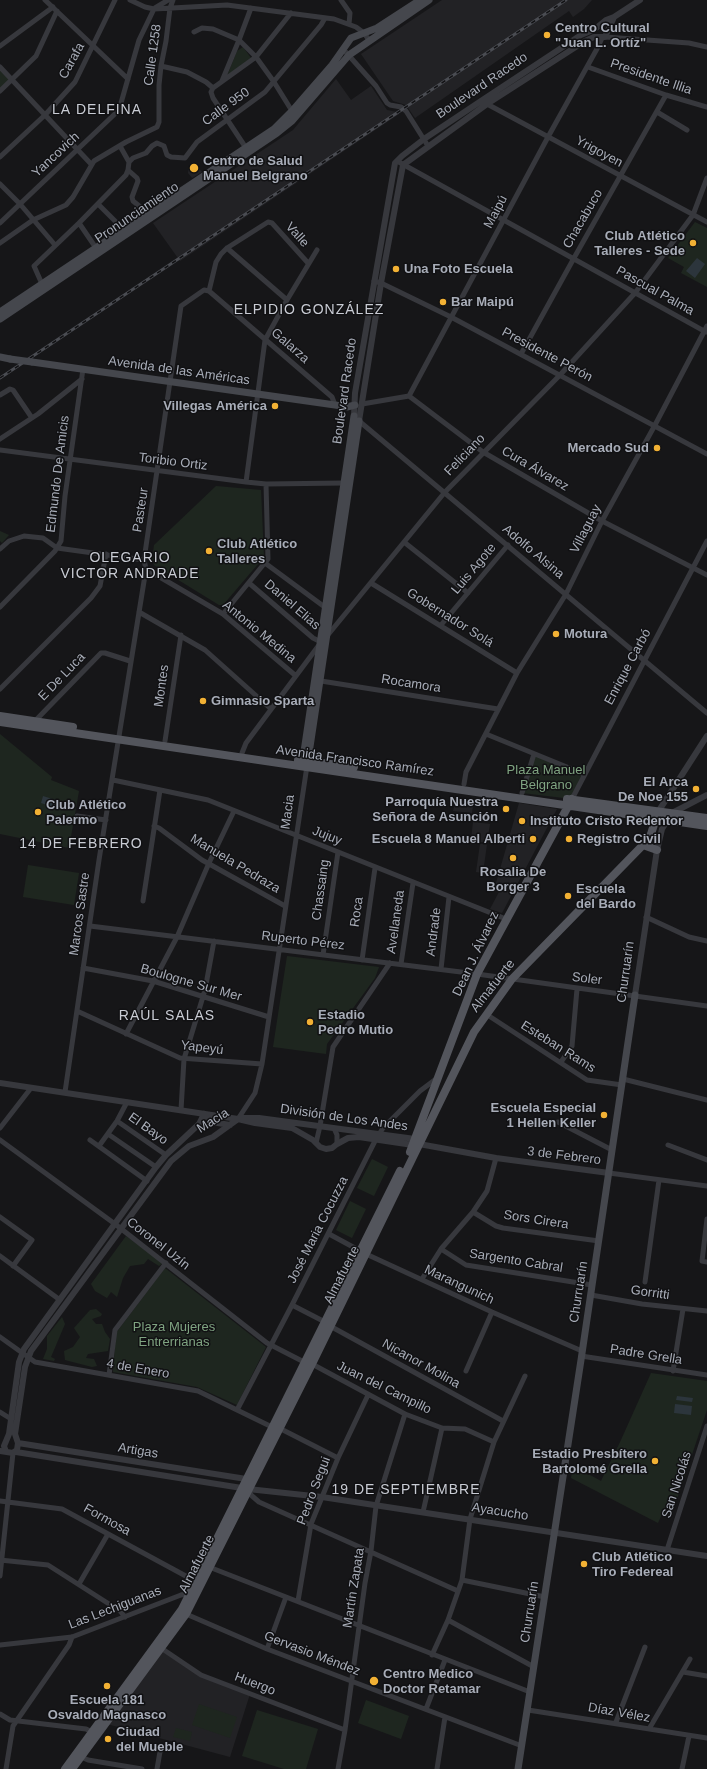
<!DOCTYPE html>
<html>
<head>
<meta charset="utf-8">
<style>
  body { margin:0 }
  canvas { display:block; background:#161618 }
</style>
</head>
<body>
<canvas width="707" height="1769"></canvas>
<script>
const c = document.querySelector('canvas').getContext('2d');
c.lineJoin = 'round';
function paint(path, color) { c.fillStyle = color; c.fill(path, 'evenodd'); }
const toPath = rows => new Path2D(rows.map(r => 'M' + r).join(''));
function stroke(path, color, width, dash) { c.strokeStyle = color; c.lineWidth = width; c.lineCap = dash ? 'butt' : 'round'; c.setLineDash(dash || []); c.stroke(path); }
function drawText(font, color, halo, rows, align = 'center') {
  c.font = font + ' Helvetica,sans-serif'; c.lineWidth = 3; c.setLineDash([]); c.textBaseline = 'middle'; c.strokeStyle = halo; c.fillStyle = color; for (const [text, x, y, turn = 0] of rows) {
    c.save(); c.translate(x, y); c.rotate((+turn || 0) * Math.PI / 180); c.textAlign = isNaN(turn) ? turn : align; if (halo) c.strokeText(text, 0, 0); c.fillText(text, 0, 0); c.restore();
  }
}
paint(toPath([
  [442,0,592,0,584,9,573,17,569,11,415,118,406,105,393,101,361,54],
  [336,79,351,100,371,86,387,110,397,112,399,114,180,261,153,223,293,130],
  [193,162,202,172,192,178,188,173,189,165],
  [455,803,473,805,472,813,453,811],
  [519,803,557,809,502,913,490,909,499,892,494,890],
  [473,822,490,824,487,843,471,840],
  [480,844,487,844,483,873,476,872],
  [161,1648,201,1675,250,1694,230,1757,107,1724]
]), '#222225');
paint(toPath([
  [243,47,251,58,227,76,237,51],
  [0,67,13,80,0,91],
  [695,222,707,228,707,287,681,273,684,267,668,258],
  [216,486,261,490,264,557,223,605,219,605,154,565,152,561,154,545],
  [0,531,9,535,2,543,0,541],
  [0,734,52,777,51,780,79,791,69,848,0,834],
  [534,754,584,774,572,799,522,793],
  [28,865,79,873,74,905,23,897],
  [287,956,379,967,375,978,327,1044,326,1054,273,1047],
  [372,1159,388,1167,374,1196,357,1188],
  [350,1201,366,1209,352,1238,336,1230],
  [126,1236,163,1263,159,1266,148,1259,144,1264,130,1266,123,1278,117,1297,111,1292,107,1298,95,1291,91,1284],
  [165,1268,266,1347,237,1405,197,1387,113,1372,116,1333],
  [96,1309,102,1314,101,1316,92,1319,96,1324,102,1324,105,1332,110,1339,108,1351,88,1354,86,1358,94,1359,97,1366,92,1367,65,1360,64,1351,73,1347,80,1337,74,1328,90,1310],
  [62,1317,65,1324,51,1357,55,1359,54,1361,43,1359,47,1349,47,1336],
  [651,1373,707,1381,707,1410,674,1508,671,1516,662,1514,658,1523,571,1478,572,1472,590,1475,601,1481,621,1440],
  [366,1700,409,1716,401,1739,358,1723],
  [199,1704,237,1717,230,1738,192,1725],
  [257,1710,318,1729,306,1769,284,1769,242,1756],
  [176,1728,192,1732,190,1741,173,1737]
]), '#1e261f');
paint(toPath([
  [697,258,705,264,695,278,686,271],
  [43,796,59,801,56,808,41,803],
  [677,1396,693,1398,692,1402,676,1400],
  [675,1404,692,1406,691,1415,674,1413]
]), '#2c353c');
stroke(toPath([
  [45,0,128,79],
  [130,0,145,7,154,9,227,5,334,19,356,27,364,33,369,40],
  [341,0,350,13,349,24],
  [155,8,168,0],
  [194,32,202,28,213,29,239,40,256,57,274,82,292,111],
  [605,37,689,43,707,47],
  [0,46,53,7],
  [343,49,376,86,387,103,390,105,401,107,406,111,428,146],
  [161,66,187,72,206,82,213,88],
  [0,67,91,164],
  [588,67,666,95,707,107],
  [222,81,239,40,251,8],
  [0,91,36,56,57,11],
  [486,101,487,104,707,222],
  [657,112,687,130],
  [246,148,213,98,211,92,213,88,256,57,291,13],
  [0,157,45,115,75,82,115,0],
  [397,161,706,332],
  [129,162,133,158,146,153,152,146,157,143,164,146,167,155,171,157,185,158,197,142,265,92,321,25,325,18],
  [128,170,137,178,138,181,132,197,133,201,148,213],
  [0,184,20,204,55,245],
  [98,204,123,229],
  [0,223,119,110,139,40,154,9],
  [0,243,33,220,66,205,73,197,94,161,126,142,157,127,159,122,159,85,161,66,166,41,170,8,173,0],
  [96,248,79,223,126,175,128,170,129,162,120,146],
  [227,248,287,300],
  [374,281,381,283,451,317,707,454],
  [42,284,34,266,79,223],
  [209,291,332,397,335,405],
  [209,291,216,262,221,254,227,248,268,222,272,223,308,263],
  [521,354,574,258,666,95],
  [0,395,10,389,13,390,32,418],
  [409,396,548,137,598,47,602,38],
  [362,404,409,396,483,452,602,521,707,575],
  [359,421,707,713],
  [0,439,38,414,82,379],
  [0,450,246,482,266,484,344,483],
  [246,482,265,340,287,300,317,250],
  [404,542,468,593],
  [57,548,144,560],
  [0,549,9,541,24,536,43,538,57,548],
  [265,563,326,608],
  [146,569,223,614,296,676],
  [249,583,313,638,321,642],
  [371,583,517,673],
  [0,607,55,551,61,541,65,496,83,369],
  [139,612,205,650,271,709],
  [223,614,268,559,266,484],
  [441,625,508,545],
  [327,636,445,492,560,375,635,293,693,215,707,178],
  [321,681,498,709],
  [0,689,91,598,100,586,106,554],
  [35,721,101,653,105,653,130,661],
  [486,734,584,774],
  [165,741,181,635],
  [242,753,246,743,319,645],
  [113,780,208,800,506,919],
  [464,784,466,772,517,673,566,594,602,521,655,425,707,326],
  [522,793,534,754],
  [572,799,707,541],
  [77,816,106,820],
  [154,826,159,828,202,860,285,906],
  [143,901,160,790],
  [646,917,689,937,707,941],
  [90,926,477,974,707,1006],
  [323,955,338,852],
  [362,960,375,868],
  [401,964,413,883],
  [83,968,153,981,269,1017],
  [441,969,449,897],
  [77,1011,180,1058,262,1064],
  [486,1014,587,1080,622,1085],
  [126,1034,177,937,209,863,234,811],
  [561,1062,572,1046,577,989],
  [623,1079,707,1100],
  [65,1092,99,860,146,569,144,560,181,306,204,290,209,291],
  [181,1110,184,1059,205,990,214,941],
  [238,1119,255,1093,262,1064,307,766],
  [117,1121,166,1155],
  [558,1122,612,1150],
  [0,1128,31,1088],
  [334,1128,337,1135,337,1144],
  [108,1134,156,1167],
  [0,1140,115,1224,267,1343,304,1362],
  [90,1140,147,1181],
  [316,1143,320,1126,333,1047,390,963],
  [668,1145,707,1160],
  [99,1146,117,1121,127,1102],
  [609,1173,707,1186],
  [473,1212,496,1226,503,1228,599,1241],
  [0,1217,32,1240,13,1266],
  [707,1219,702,1261,707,1262],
  [329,1234,366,1254,492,1312,582,1351],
  [441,1249,466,1265,592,1285],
  [0,1256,60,1300],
  [422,1279,441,1249,473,1212,487,1191,496,1158],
  [645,1282,659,1180],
  [591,1295,642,1304,707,1311],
  [292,1305,325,1322],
  [330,1326,503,1421],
  [0,1337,35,1362,198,1391,272,1427],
  [581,1356,707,1375],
  [312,1364,405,1414,442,1428,465,1429,494,1442],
  [466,1371,492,1312],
  [673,1371,683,1309],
  [109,1375,115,1330,166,1263],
  [237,1410,292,1305,376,1139,383,1128,420,1091,436,1079],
  [0,1412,11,1419],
  [279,1428,338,1458],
  [249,1490,251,1495,259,1502,458,1591],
  [0,1501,62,1509,195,1581],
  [423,1512,442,1428],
  [667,1550,707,1426],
  [0,1560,48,1565,120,1611,125,1617],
  [209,1567,530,1692],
  [0,1576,13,1453],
  [462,1580,545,1597],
  [79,1584,108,1534],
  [298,1601,311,1524,338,1458,368,1395],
  [186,1614,267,1649,522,1746],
  [448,1620,534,1667],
  [0,1645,72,1637,181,1595,189,1593],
  [161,1648,201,1675,345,1730],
  [267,1649,286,1597],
  [432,1655,448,1620,462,1580,470,1519,494,1442,525,1376],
  [683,1672,707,1676],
  [426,1709,445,1660],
  [528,1710,707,1738],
  [0,1714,10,1720,86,1729,92,1732],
  [616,1722,645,1647],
  [649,1729,690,1659],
  [81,1757,88,1760,142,1769],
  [6,1769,13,1726,69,1645,72,1637],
  [157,1769,161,1746],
  [338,1769,345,1730,365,1583,371,1551,376,1506,405,1414],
  [437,1769,445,1717],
  [682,1769,689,1736]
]), '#37383d', 5);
stroke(toPath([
  [354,416,355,393,395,163,402,156,424,139,484,99,581,35,595,29,606,20,614,17,640,0],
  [359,421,381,283,403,165,487,104,585,41,594,37,605,37,614,17],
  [658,812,707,736],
  [635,995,657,850,662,829,672,813,707,795],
  [0,1083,238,1119,255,1123,292,1128,313,1140,320,1147,326,1149,332,1148,337,1144,348,1138,359,1137,413,1145,419,1144,496,1158,609,1173],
  [204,1114,212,1122,230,1125],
  [241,1118,259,1118,415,1139,417,1141],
  [18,1443,240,1478,246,1479,247,1483],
  [0,1451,13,1453,17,1450,18,1443,15,1434,25,1367,31,1351,171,1161,189,1146,213,1137,238,1119],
  [6,1452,4,1446,9,1434,19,1362,24,1349,156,1167,166,1155,199,1124,204,1114],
  [16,1452,248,1489,322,1497,707,1556]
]), '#37383d', 6);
stroke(toPath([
  [0,312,274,129,292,111,332,65,351,38,377,28,420,0],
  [0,319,277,133,292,121,349,55,429,0],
  [0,357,10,359],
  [32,362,335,405,347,407,355,405],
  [308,760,359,421],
  [302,765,354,416],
  [518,1769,581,1360,635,995]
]), '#45474d', 7);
stroke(toPath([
  [0,716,73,727],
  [0,722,707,826],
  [298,760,354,767],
  [567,799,707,818],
  [643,845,657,850],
  [410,1152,477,974,572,799],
  [65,1769,182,1609,400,1171],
  [72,1769,186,1614,312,1364,474,1032,512,979,643,845,651,834,658,812]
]), '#53555c', 8);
const rail = toPath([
  [0,378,566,0]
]);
stroke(rail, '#4a4c52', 3);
stroke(rail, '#111113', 1.5, [4.5]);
stroke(toPath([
  [10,359,32,362]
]), '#45474d', 7);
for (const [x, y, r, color] of [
  [547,35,4,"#f2b134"],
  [194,168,5,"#f2b134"],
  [693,243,4,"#f2b134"],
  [396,269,4,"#f2b134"],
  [443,302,4,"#f2b134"],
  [275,406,4,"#f2b134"],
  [657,448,4,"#f2b134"],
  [209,551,4,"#f2b134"],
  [556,634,4,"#f2b134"],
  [203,701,4,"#f2b134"],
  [696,789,4,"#f2b134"],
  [506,809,4,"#f2b134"],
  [38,812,4,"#f2b134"],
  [522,821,4,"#f2b134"],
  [533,839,4,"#f2b134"],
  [569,839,4,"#f2b134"],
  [513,858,4,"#f2b134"],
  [568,896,4,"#f2b134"],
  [310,1022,4,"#f2b134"],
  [604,1115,4,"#f2b134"],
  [655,1461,4,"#f2b134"],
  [584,1564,4,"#f2b134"],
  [374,1681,5,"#f2b134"],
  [107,1686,4,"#f2b134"],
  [108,1739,4,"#f2b134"]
]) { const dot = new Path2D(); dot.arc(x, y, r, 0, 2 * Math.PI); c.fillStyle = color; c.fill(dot); stroke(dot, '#111113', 1.5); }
drawText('bold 13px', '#a8adb8', '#111113', [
  ["Centro Cultural",555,28],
  ["\"Juan L. Ortíz\"",555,43],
  ["Centro de Salud",203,161],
  ["Manuel Belgrano",203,176],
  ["Club Atlético",685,236,"right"],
  ["Talleres - Sede",685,251,"right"],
  ["Una Foto Escuela",404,269],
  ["Bar Maipú",451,302],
  ["Villegas América",267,406,"right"],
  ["Mercado Sud",649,448,"right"],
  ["Club Atlético",217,544],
  ["Talleres",217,559],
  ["Motura",564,634],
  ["Gimnasio Sparta",211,701],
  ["El Arca",688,782,"right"],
  ["De Noe 155",688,797,"right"],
  ["Parroquía Nuestra",498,802,"right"],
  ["Señora de Asunción",498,817,"right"],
  ["Club Atlético",46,805],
  ["Palermo",46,820],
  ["Instituto Cristo Redentor",530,821],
  ["Escuela 8 Manuel Alberti",525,839,"right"],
  ["Registro Civil",577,839],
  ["Rosalia De",513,872,"center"],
  ["Borger 3",513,887,"center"],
  ["Escuela",576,889],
  ["del Bardo",576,904],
  ["Estadio",318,1015],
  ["Pedro Mutio",318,1030],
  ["Escuela Especial",596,1108,"right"],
  ["1 Hellen Keller",596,1123,"right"],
  ["Estadio Presbítero",647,1454,"right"],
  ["Bartolomé Grella",647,1469,"right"],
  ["Club Atlético",592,1557],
  ["Tiro Federeal",592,1572],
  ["Centro Medico",383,1674],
  ["Doctor Retamar",383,1689],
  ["Escuela 181",107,1700,"center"],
  ["Osvaldo Magnasco",107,1715,"center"],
  ["Ciudad",116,1732],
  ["del Mueble",116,1747]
], 'left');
drawText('13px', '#a8adb8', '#111113', [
  ["Calle 1258",153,55,-82],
  ["Carafa",72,61,-61],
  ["Presidente Illia",651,77,19],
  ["Boulevard Racedo",482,86,-34],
  ["Calle 950",226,107,-36],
  ["Yrigoyen",599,152,28],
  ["Yancovich",56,155,-43],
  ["Maipú",496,212,-62],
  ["Pronunciamiento",137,213,-34],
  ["Chacabuco",583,219,-60],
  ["Valle",297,235,48],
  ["Pascual Palma",655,291,29],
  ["Galarza",290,346,41],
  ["Presidente Perón",547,355,28],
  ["Avenida de las Américas",179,371,8],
  ["Boulevard Racedo",345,391,-82],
  ["Feliciano",465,455,-46],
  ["Toribio Ortiz",173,462,7],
  ["Cura Álvarez",535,469,30],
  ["Edmundo De Amicis",58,474,-83],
  ["Pasteur",141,510,-81],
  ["Villaguay",586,529,-63],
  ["Adolfo Alsina",533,552,40],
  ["Luis Agote",474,569,-50],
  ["Daniel Elias",292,605,41],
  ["Gobernador Solá",450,618,32],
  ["Antonio Medina",259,632,39],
  ["Enrique Carbó",628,667,-62],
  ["E De Luca",62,677,-46],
  ["Rocamora",411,684,9],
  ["Montes",162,686,-82],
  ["Avenida Francisco Ramírez",355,761,8],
  ["Macia",288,812,-82],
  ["Jujuy",327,836,22],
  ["Manuela Pedraza",235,864,31],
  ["Chassaing",321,890,-82],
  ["Roca",357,912,-82],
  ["Marcos Sastre",80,914,-82],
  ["Avellaneda",396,922,-82],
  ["Andrade",434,932,-83],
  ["Ruperto Pérez",303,941,7],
  ["Dean J. Álvarez",476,954,-65],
  ["Churruarín",626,972,-82],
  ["Soler",587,979,7],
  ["Boulogne Sur Mer",191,983,16],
  ["Almafuerte",493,986,-52],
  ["Esteban Rams",558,1047,32],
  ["Yapeyú",202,1048,7],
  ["División de Los Andes",344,1118,8],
  ["Macia",213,1121,-32],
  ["El Bayo",148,1129,35],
  ["3 de Febrero",564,1156,7],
  ["Sors Cirera",536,1220,9],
  ["José Maria Cocuzza",318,1230,-63],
  ["Coronel Uzín",158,1244,38],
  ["Sargento Cabral",516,1261,9],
  ["Almafuerte",342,1275,-63],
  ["Marangunich",459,1285,25],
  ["Churruarín",579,1292,-81],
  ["Gorritti",650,1293,8],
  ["Padre Grella",646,1355,9],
  ["Nicanor Molina",421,1364,29],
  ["4 de Enero",138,1369,10],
  ["Juan del Campillo",384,1388,26],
  ["Artigas",138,1451,9],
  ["San Nicolás",677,1485,-72],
  ["Pedro Segui",314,1491,-69],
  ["Ayacucho",500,1512,9],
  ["Formosa",107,1520,29],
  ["Almafuerte",197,1564,-63],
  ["Martín Zapata",354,1588,-81],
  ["Las Lechiguanas",115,1608,-21],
  ["Churruarín",530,1612,-81],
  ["Gervasio Méndez",312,1654,21],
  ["Huergo",255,1684,21],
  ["Díaz Vélez",619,1713,10]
]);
drawText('13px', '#7fa381', '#111113', [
  ["Plaza Manuel",546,770],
  ["Belgrano",546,785],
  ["Plaza Mujeres",174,1327],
  ["Entrerrianas",174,1342]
]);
c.letterSpacing = '1px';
drawText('14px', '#c9ccd4', '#111113', [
  ["LA DELFINA",97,110],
  ["ELPIDIO GONZÁLEZ",309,310],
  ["OLEGARIO",130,558],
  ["VICTOR ANDRADE",130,574],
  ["14 DE FEBRERO",81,844],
  ["RAÚL SALAS",167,1016],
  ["19 DE SEPTIEMBRE",406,1490]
]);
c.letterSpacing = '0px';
</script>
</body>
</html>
